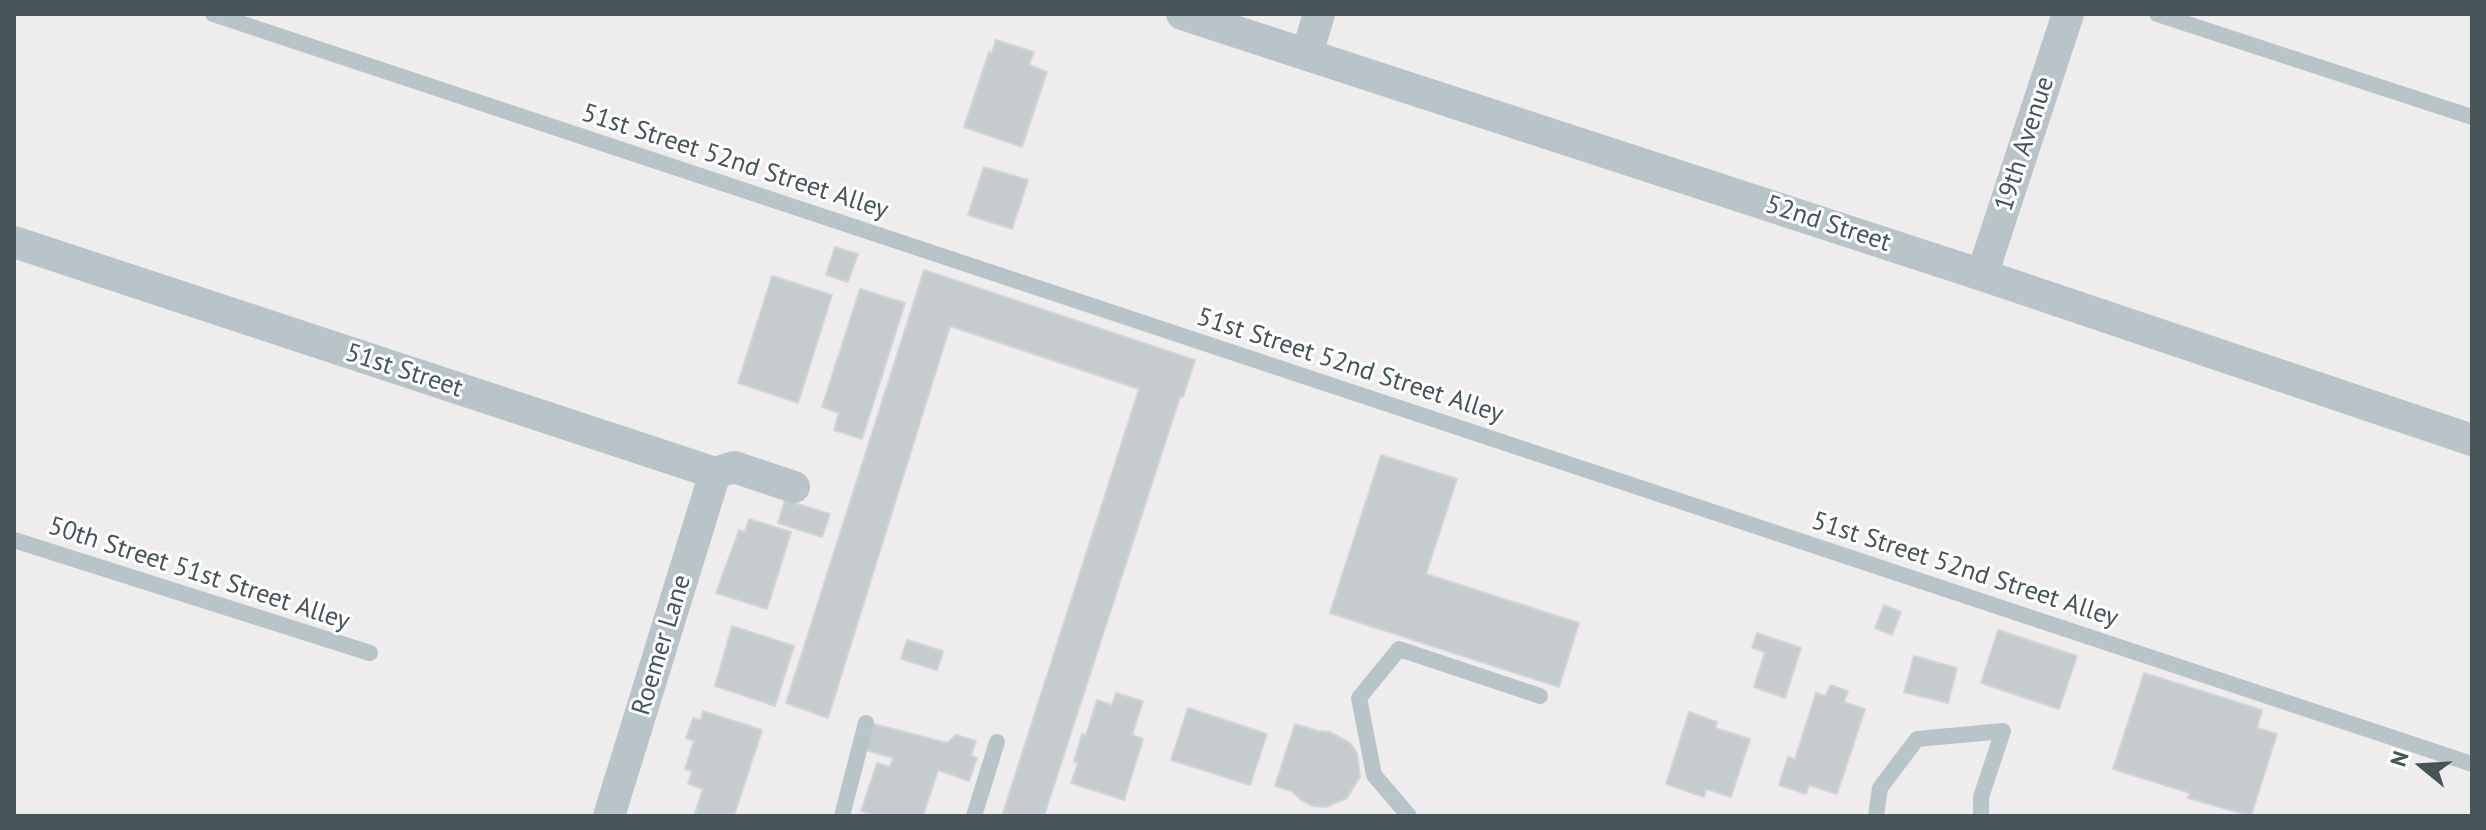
<!DOCTYPE html>
<html>
<head>
<meta charset="utf-8">
<style>
  body { margin:0 }
  #map { position:relative; width:2486px; height:830px; overflow:hidden; background:#efeced; font-family:"PT Sans",sans-serif }
  canvas { display:block }
  .frame { position:absolute; inset:0; border:16px solid #465458; pointer-events:none }
  .north { position:absolute; left:2382px; top:726px; width:80px; height:80px; -webkit-text-stroke:6px #fff; paint-order:stroke; rotate:288deg; font-size:22px; font-weight:700; line-height:32px; text-align:center; color:#465458 }
  .north::after { content:''; display:block; margin:auto; width:28px; height:36px; background:#465458; clip-path:polygon(50% 0,100% 100%,50% 72%,0 100%) }
</style>
</head>
<body>
<div id="map">
<canvas width="2486" height="830"></canvas>
<div class="frame"></div>
<div class="north">N</div>
</div>
<script>
const c = document.querySelector('canvas').getContext('2d');
c.lineJoin = 'round';
function paint(path, color) { c.fillStyle = color; c.fill(path, 'evenodd'); }
const toPath = rows => new Path2D(rows.map(r => 'M' + r).join(''));
function stroke(path, color, width, dash) { c.strokeStyle = color; c.lineWidth = width; c.lineCap = dash ? 'butt' : 'round'; c.setLineDash(dash || []); c.stroke(path); }
function drawText(font, color, halo, rows, align = 'center') {
  c.font = font + ' "PT Sans",sans-serif'; c.lineWidth = 6; c.setLineDash([]); c.textBaseline = 'middle'; c.strokeStyle = halo; c.fillStyle = color; for (const [text, x, y, turn = 0] of rows) {
    c.save(); c.translate(x, y); c.rotate((+turn || 0) * Math.PI / 180); c.textAlign = isNaN(turn) ? turn : align; if (halo) c.strokeText(text, 0, 0); c.fillText(text, 0, 0); c.restore();
  }
}
const building = toPath([
  [996,40,1034,52,1029,65,1047,72,1022,147,964,127,989,52,992,53,996,40],
  [984,167,1028,180,1012,229,968,215,984,167],
  [835,247,858,254,848,282,826,275,835,247],
  [924,270,1195,360,1183,397,1180,397,1044,816,1002,816,1139,389,950,326,828,718,786,703,924,270],
  [772,276,832,295,798,403,738,383,772,276],
  [860,289,905,303,862,439,834,430,839,413,822,407,860,289],
  [1381,455,1457,479,1426,574,1579,623,1559,687,1330,613,1381,455],
  [785,500,830,514,822,537,778,523,785,500],
  [749,519,791,532,767,609,716,593,739,530,745,532,749,519],
  [1884,605,1901,612,1892,635,1875,628,1884,605],
  [732,626,794,646,775,706,715,686,732,626],
  [1998,630,2077,656,2059,709,1981,683,1998,630],
  [1757,633,1801,648,1785,698,1754,687,1765,652,1752,648,1757,633],
  [907,640,943,651,937,670,901,659,907,640],
  [1914,656,1957,668,1948,703,1904,692,1914,656],
  [2144,673,2262,710,2257,728,2277,734,2251,816,2188,798,2190,793,2113,769,2144,673],
  [1830,685,1848,691,1844,702,1865,709,1837,794,1809,785,1806,794,1779,785,1788,757,1795,759,1816,693,1826,696,1830,685],
  [1116,693,1143,701,1132,735,1143,739,1124,800,1071,783,1078,763,1074,762,1082,734,1086,735,1097,700,1112,705,1116,693],
  [1188,708,1267,734,1250,785,1171,760,1188,708],
  [703,711,762,730,734,816,694,816,703,789,688,784,692,771,685,769,694,741,686,738,693,718,701,720,703,711],
  [1689,712,1717,722,1715,728,1750,739,1731,797,1706,789,1704,797,1666,784,1689,712],
  [870,723,947,743,956,735,976,741,971,756,977,758,969,781,938,770,923,816,876,816,861,811,877,763,890,767,893,758,862,749,870,723],
  [1295,724,1318,731,1330,732,1350,743,1357,753,1360,777,1347,798,1326,807,1313,806,1301,800,1292,791,1275,786,1295,724]
]);
paint(building, '#c6cbce');
stroke(building, '#d1d4d8', 2);
stroke(toPath([
  [213,14,2472,764],
  [2157,14,2472,117],
  [14,540,370,653],
  [842,816,866,723],
  [974,816,997,742],
  [1409,816,1374,775,1359,698,1399,649,1540,696],
  [1876,816,1880,788,1917,739,2003,731,1981,797,1981,816]
]), '#b8c4c8', 16);
stroke(toPath([
  [1182,14,1982,275,2472,440],
  [1307,54,1319,14],
  [14,242,715,473,734,467,794,487],
  [1982,275,2068,14],
  [609,816,715,473]
]), '#b8c4c8', 32);
drawText('26px', '#465458', '#fff', [
  ["19th Avenue",2025,144,-72],
  ["51st Street 52nd Street Alley",735,162,18],
  ["52nd Street",1828,224,18],
  ["51st Street 52nd Street Alley",1350,366,18],
  ["51st Street",404,371,18],
  ["51st Street 52nd Street Alley",1965,570,18],
  ["50th Street 51st Street Alley",199,574,18],
  ["Roemer Lane",662,645,-73]
]);
</script>
</body>
</html>
